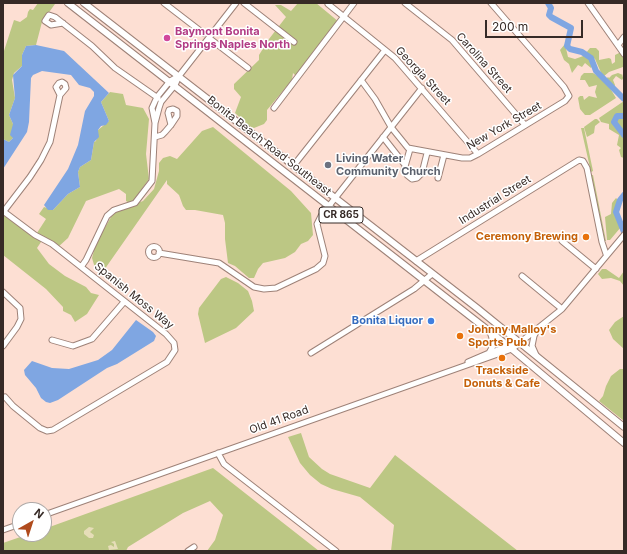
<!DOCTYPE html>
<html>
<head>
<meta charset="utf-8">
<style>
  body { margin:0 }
  #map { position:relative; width:627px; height:554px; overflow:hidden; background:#fddfd3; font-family:Inter,sans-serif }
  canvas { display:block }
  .frame { position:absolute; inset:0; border:4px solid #362a26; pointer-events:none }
  .north { position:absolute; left:12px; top:502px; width:40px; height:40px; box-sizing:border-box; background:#fff; border:1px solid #afaaa8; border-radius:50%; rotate:39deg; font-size:11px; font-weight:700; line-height:16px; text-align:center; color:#362a26 }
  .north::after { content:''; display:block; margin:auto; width:14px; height:18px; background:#b04b1d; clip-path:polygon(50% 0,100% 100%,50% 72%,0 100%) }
  .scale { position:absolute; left:485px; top:20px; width:98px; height:18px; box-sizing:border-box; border:2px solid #362a26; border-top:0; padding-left:5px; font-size:12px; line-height:14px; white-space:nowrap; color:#362a26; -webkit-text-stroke:3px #fff; paint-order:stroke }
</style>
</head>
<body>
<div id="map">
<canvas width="627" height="554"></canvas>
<div class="frame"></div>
<div class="north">N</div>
<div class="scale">200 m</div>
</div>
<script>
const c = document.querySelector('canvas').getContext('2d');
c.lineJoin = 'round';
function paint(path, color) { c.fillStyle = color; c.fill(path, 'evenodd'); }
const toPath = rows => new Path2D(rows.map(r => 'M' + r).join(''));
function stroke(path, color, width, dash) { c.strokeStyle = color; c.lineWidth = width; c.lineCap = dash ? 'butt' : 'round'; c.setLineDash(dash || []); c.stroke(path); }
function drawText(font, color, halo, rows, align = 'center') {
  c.font = font + ' Inter,sans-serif'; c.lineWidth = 3; c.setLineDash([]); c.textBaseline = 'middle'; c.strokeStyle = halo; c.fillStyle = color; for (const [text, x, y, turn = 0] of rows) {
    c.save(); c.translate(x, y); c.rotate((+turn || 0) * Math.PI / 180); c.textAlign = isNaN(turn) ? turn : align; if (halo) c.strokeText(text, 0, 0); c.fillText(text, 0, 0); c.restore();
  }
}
paint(toPath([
  [38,3,55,4,42,22,36,45,26,46,22,55,22,66,14,73,12,80,15,98,9,115,13,124,13,138,9,142,3,139,3,54,14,20,20,22,27,17,28,12,30,9,33,10],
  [298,3,316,3,339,22,296,76,293,73,292,80,267,110,267,120,264,124,254,128,249,126,235,113,241,97,234,89,234,84,259,60,259,55,269,39,286,17,275,5,281,5,291,11],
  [565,44,568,57,575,59,586,55,588,57,592,66,591,68,585,63,582,67,578,65,572,73,569,64,564,60,560,50],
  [590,48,596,48,599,51,599,60,609,58,611,59,612,64,615,62,615,55,621,52,624,57,623,67,609,72,603,77,595,59,586,53],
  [584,73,593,73,598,76,610,88,616,98,590,115,585,115,580,109,578,98,580,96,583,96,584,100,589,96,597,98,595,92,597,85,589,87,585,80,580,80,581,76],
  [618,73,623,75,622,76,624,77,622,80,616,76,613,80,615,85,614,88,606,79,608,77,609,78,612,75],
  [110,92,123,94,126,105,143,108,149,119,146,154,149,179,131,204,126,201,126,194,119,189,86,201,68,238,57,248,43,239,37,248,49,264,65,276,86,287,91,293,99,295,87,314,75,322,71,315,63,311,63,307,46,289,3,255,3,213,35,236,46,219,39,214,44,207,53,210,68,194,80,187,78,172,80,167,91,160,94,142,96,141,98,130,109,121,101,102],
  [624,101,624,115,618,114,613,119,617,128,623,134,624,158,621,157,619,150,621,148,617,145,619,135,609,129,609,124,601,122,599,118],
  [618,117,624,117,624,133,615,121],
  [595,119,597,119,600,122,595,126,594,133,587,137,584,127],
  [213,127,291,191,311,213,313,235,308,241,301,244,295,252,285,258,263,263,258,269,254,278,249,278,235,266,228,263,225,239,225,223,223,215,195,210,186,210,183,206,179,195,167,184,167,180,102,273,95,268,92,258,96,243,114,212,143,201,154,189,159,171,159,163,163,158,170,156,177,159,202,131],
  [581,128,584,128,593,171,591,172],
  [591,175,593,175,606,241,605,241],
  [616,198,618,200,615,214,621,227,610,240,607,240,605,217,611,214,612,203],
  [602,269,606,269,619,278,624,271,624,286,620,281,611,278,602,279,598,274],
  [226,277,238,283,248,291,252,301,254,311,236,328,205,343,198,314,199,308,221,279],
  [624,316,624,349,613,339,609,330,615,322],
  [620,369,624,369,624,421,599,401,603,396,606,386,611,376],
  [301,433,309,457,322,469,330,474,370,488,395,455,518,551,391,551,394,525,360,497,332,489,321,484,310,475,300,463,288,437],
  [213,468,319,551,207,551,215,540,223,515,210,501,183,513,128,547,126,551,3,551,3,543,29,534,44,534,44,529]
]), '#bcc784');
paint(toPath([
  [89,527,94,528,90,532,94,535,93,538,89,538,84,534,84,531],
  [115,541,118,549,109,550,108,546,111,545,114,547,114,544,111,542]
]), '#e6ddb8');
paint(toPath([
  [36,45,64,51,109,93,101,102,109,121,106,125,101,126,98,130,99,137,94,142,91,160,80,167,78,172,80,187,68,194,53,210,48,210,44,205,68,169,78,145,85,111,94,96,94,92,90,88,79,85,71,75,42,71,33,75,31,78,29,122,27,132,3,169,3,139,9,142,13,138,10,135,13,124,9,115,15,98,13,75,22,66,22,55,26,46],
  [136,320,153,332,156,336,154,341,117,364,107,368,58,400,50,403,46,402,41,398,36,388,25,375,24,370,32,361,52,368,69,369,98,360,112,350]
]), '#7fa6e2');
stroke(toPath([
  [548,3,551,8,549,15,551,17,571,28,567,46,570,49,582,52,591,58,596,71,624,99],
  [624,116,617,116,614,122,624,135],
  [624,195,620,200,616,212,624,232]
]), '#7fa6e2', 6);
const minor = toPath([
  [164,3,203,33],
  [244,3,294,42],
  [405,3,452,40,525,125],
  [588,3,624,54],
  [328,4,395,58,478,154],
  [63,23,51,25,45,21,49,15,55,17,92,46,115,68,158,98],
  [209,38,248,68],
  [618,45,624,37],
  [179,76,236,3],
  [361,80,375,99,391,127,408,148,462,158,470,158,478,154,565,101,569,96,564,87,491,3],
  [274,108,354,3],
  [155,137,162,135,165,132,171,125,177,116,177,111,173,109,169,110,168,113,171,125],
  [383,137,405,165],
  [410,149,404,170,407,175,412,179,417,178,422,173,427,153],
  [294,165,385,50],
  [438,178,444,155],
  [3,211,35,235,52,244,166,334,174,343,175,350,167,362,53,430,47,431,40,428,13,406,5,397],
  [4,211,30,177,41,160,50,142,60,95,66,88,65,84,62,82,59,83,56,87,60,95],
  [562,241,596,269],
  '148.5 252a5.5 5.5 0 1 1 11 0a5.5 5.5 0 1 1-11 0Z',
  [159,253,219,263,254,287,264,289,276,288,316,269,323,263,325,256,317,224,321,216,422,88],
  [416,261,579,160,583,161,587,168,602,242,606,254],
  [81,267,86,260,107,216,114,210,135,203,152,181,155,123,159,108,161,102,175,85,179,76,170,81,157,97,152,108,155,123],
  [522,276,562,309],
  [3,292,20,308,21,319,17,327,3,346],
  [52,340,73,346,92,339,124,302],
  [311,353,414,289,432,274],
  [490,353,518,342],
  [536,355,532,346,534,336,537,330],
  [468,362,489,353,494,344,490,332],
  [218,453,224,464,336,551],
  [44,515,512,349,562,309,624,235],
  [3,530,20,524],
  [188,551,194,547]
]);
const major = toPath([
  [68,3,507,345,624,443],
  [84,3,477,308,624,427]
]);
stroke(minor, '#9e8278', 7);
stroke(major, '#9e8278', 8);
stroke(minor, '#fff', 5);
stroke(major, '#fff', 6);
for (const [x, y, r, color] of [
  [167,38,4,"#d1479c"],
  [328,165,4,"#6b7280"],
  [586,237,4,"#e8710a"],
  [431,321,4,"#3f7fe0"],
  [460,336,4,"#e8710a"],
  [502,358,4,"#e8710a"]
]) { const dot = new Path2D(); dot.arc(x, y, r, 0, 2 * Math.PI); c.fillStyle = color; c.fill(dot); stroke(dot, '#fff', 1.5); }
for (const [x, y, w] of [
  [341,215,44]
]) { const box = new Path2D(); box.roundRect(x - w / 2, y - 8, w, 16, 3); c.fillStyle = '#fff'; c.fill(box); stroke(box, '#362a26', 1); }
drawText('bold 10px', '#362a26', null, [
  ["CR 865",341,215]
]);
drawText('bold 11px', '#b23c85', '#fff', [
  ["Baymont Bonita",175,32],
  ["Springs Naples North",175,45]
], 'left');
drawText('11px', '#362a26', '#fff', [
  ["Carolina Street",484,63,48],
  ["Georgia Street",423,76,47],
  ["New York Street",504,126,-30],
  ["Bonita Beach Road Southeast",269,146,38],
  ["Industrial Street",495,200,-32],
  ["Spanish Moss Way",134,296,39],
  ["Old 41 Road",279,420,-20]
]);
drawText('bold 11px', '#5b616d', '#fff', [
  ["Living Water",336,159],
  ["Community Church",336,172]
], 'left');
drawText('bold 11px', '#c56008', '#fff', [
  ["Ceremony Brewing",578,237],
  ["Johnny Malloy's",468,330,"left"],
  ["Sports Pub",468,343,"left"],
  ["Trackside",502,371,"center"],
  ["Donuts & Cafe",502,384,"center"]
], 'right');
drawText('bold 11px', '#366cbe', '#fff', [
  ["Bonita Liquor",423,321]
], 'right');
</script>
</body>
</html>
